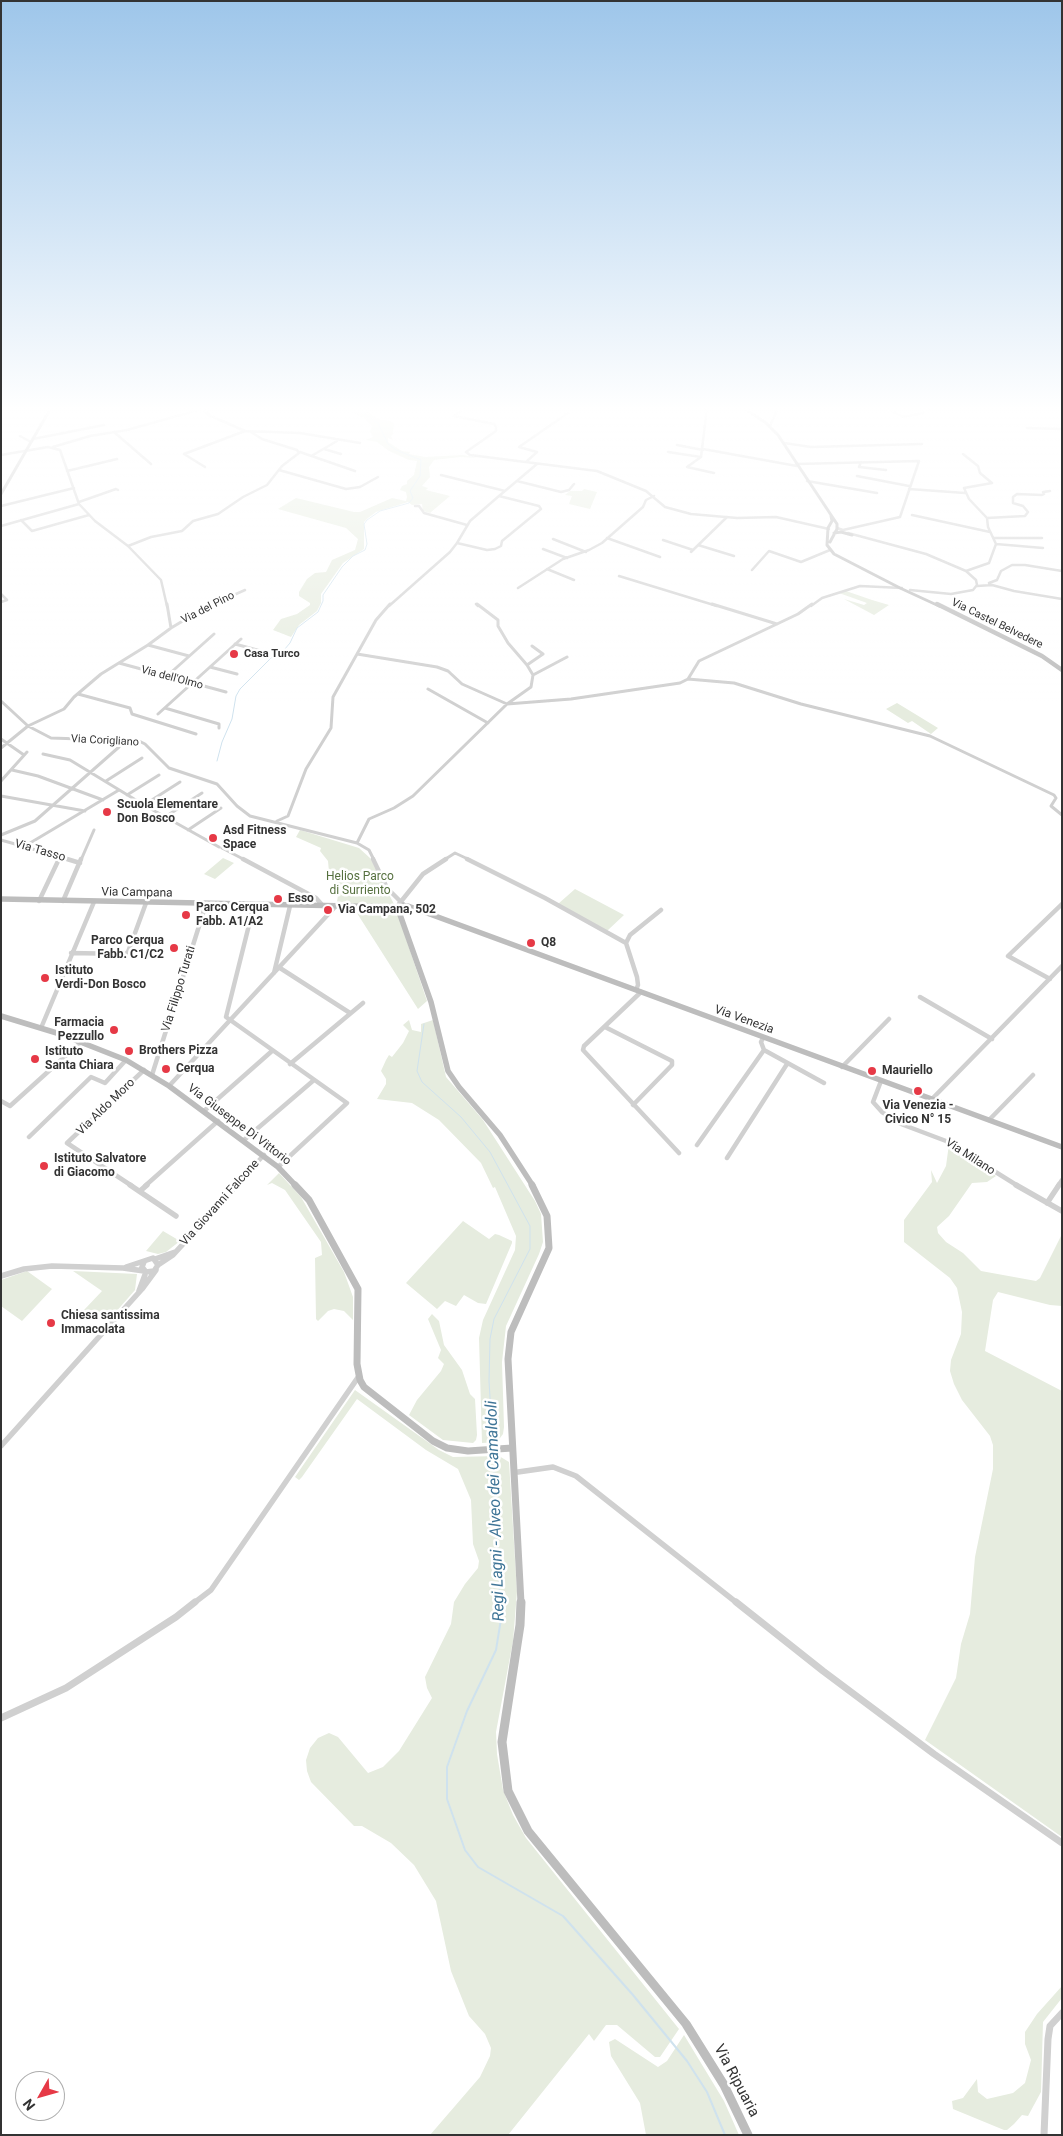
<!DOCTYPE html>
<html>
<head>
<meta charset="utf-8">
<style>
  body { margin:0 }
  #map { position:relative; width:1063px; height:2136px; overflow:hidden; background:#fff; font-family:Roboto,sans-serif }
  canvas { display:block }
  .frame { position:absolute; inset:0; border:2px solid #333; pointer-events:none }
  .north { position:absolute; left:15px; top:2071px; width:50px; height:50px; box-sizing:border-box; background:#fff; border:1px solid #adadad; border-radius:50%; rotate:232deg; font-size:14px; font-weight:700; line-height:20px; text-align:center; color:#333 }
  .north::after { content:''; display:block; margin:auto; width:18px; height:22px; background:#e63946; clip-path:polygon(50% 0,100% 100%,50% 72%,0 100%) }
</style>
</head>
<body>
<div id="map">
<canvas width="1063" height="2136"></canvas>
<div class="frame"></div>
<div class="north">N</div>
</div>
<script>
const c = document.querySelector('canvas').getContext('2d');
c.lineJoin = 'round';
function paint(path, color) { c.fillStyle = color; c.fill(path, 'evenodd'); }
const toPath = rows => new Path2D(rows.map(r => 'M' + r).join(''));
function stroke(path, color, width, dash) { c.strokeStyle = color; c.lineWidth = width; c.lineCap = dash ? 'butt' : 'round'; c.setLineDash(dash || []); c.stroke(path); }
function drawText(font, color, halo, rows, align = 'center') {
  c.font = font + ' Roboto,sans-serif'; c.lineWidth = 5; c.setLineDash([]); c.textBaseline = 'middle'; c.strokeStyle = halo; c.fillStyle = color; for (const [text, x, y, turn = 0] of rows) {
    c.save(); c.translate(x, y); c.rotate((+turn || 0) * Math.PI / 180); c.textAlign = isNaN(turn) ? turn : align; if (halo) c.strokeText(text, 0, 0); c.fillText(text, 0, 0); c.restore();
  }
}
paint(toPath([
  [346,406,357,406,381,420,386,420,394,423,393,434,391,436,393,440,388,438,388,442,402,451,410,452,409,454,425,457,463,455,478,458,460,457,434,460,429,467,430,477,422,486,428,488,426,490,450,496,430,513,423,511,422,504,412,505,408,502,376,512,368,518,364,522,364,549,343,563,321,594,321,603,317,611,299,625,291,637,273,630,281,619,297,614,310,605,310,603,299,596,299,592,307,579,315,573,326,572,332,560,355,550,358,539,346,528,278,509,296,498,354,512,360,512,392,498,406,501,407,497,406,492,400,490,402,486,407,484,407,481,414,475,417,461,409,460,389,451,377,442,366,440,373,437,370,432,372,426,364,418,347,410],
  [584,489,597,492,590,509,569,504,572,496,565,495,570,491,582,491],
  [846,591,872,600,889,605,874,615,844,599,864,605,867,603,839,593],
  [897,703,920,717,938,728,931,734,912,721,908,723,886,709],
  [300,830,359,848,370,858,395,906,341,905,341,902,337,902,339,888,333,887,333,876,329,872,328,861,320,851,321,848,296,837],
  [223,858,234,863,215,879,204,874],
  [575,889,624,915,607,931,558,904],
  [355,910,397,912,427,1001,418,1009],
  [409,1020,412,1030,421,1032,421,1024,433,1020,446,1077,483,1120,535,1201,541,1214,543,1242,539,1254,506,1326,502,1362,504,1427,503,1434,497,1442,482,1443,479,1338,483,1320,515,1250,516,1236,495,1187,493,1188,481,1163,439,1120,412,1103,377,1099,386,1084,386,1079,381,1071,386,1060,389,1055,392,1057,403,1043,409,1031,403,1025],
  [949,1144,996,1176,987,1182,972,1183,949,1216,937,1227,938,1233,946,1242,963,1253,981,1271,1036,1281,1040,1278,1062,1234,1062,1306,1050,1305,998,1292,993,1300,985,1351,1062,1391,1062,1837,925,1740,956,1678,961,1644,970,1614,975,1557,993,1469,993,1445,990,1436,962,1400,954,1384,950,1371,951,1360,961,1334,962,1312,957,1288,950,1278,904,1242,904,1220,932,1182,931,1170,937,1183,946,1166],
  [279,1173,301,1197,344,1272,353,1297,353,1320,344,1311,334,1309,328,1311,318,1321,316,1319,315,1258,322,1255,321,1242,285,1190,272,1183,267,1185],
  [463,1221,489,1239,495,1234,499,1235,512,1241,512,1243,486,1304,478,1303,464,1295,456,1306,445,1301,437,1309,406,1283],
  [163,1231,180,1241,166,1252,158,1254,146,1251],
  [27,1271,52,1289,22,1321,1,1306,1,1280],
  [73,1271,137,1274,135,1290,108,1321,91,1310,87,1313,84,1310,102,1291],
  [432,1314,439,1321,444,1345,462,1370,470,1394,475,1399,477,1435,476,1440,473,1443,443,1440,409,1415,417,1400,441,1371,444,1364,438,1358,441,1350,428,1319],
  [355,1390,439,1450,453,1457,499,1456,509,1462,517,1592,513,1641,496,1732,497,1754,503,1790,513,1815,526,1838,679,2029,660,2057,655,2057,617,2025,606,2025,594,2041,589,2034,508,2135,430,2135,480,2077,490,2056,491,2048,485,2034,469,2016,451,1971,436,1901,414,1865,391,1843,362,1826,354,1826,311,1782,307,1771,306,1760,310,1748,318,1738,329,1733,338,1737,368,1773,383,1767,399,1751,432,1698,427,1688,425,1677,451,1624,454,1602,465,1584,478,1568,479,1561,473,1544,471,1500,458,1469,426,1450,357,1399,302,1477,299,1480,295,1477],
  [1062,1986,1062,1998,1043,2022,1041,2092,1028,2116,1022,2115,1014,2124,1007,2130,1004,2130,953,2109,952,2101,963,2098,977,2079,978,2092,987,2099,1013,2093,1025,2083,1031,2060,1025,2044,1025,2032,1037,2014],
  [684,2035,724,2101,739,2135,646,2135,640,2103,611,2056,609,2042,615,2039,658,2067,667,2061]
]), '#e6ecdf');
stroke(toPath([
  [217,761,222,742,232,719,236,696,240,689,271,658,284,650,290,643,297,628,318,612,323,601,323,595,342,567,353,556,365,550,367,544,364,524,367,520,380,511,409,503,413,498,410,491,420,476,421,460,396,450,388,444,378,423,353,406],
  [424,1024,417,1071,422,1082,461,1117,490,1152,530,1226,530,1249,494,1319,490,1339,489,1381,493,1447],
  [493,1453,500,1603]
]), '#cfe2ee', 1);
stroke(toPath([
  [500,1602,501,1619,496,1650,467,1711,447,1767,447,1799,465,1850,478,1867,563,1916,633,1995,687,2061,707,2092,725,2135]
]), '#cfe2ee', 2);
stroke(toPath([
  [200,406,209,415,245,431,300,433,360,443],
  [466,406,454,416,494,424,496,427,496,431,466,452,470,455,597,471,646,491,665,507,691,514,737,518,776,517,829,529],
  [691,406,707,408,701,457,687,467,714,473],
  [883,406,903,417,922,413,924,409,929,408],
  [770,426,779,406],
  [1027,428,1062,429],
  [114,432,151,464],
  [20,436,31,442],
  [33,439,104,425],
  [784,443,811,447,922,444],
  [677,445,703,450],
  [53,447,90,436,127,430,202,409],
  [324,449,341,454],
  [703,449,797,466],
  [300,452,355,471],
  [668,452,701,457],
  [963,454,978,466,980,473,992,483,964,488,969,499,987,518,988,527,996,544,989,563,966,571],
  [1,455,48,447,60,450,79,504,95,521,128,546,161,580,167,606],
  [313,455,337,441],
  [526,462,537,452,519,447,568,413],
  [861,462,859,467,886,470],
  [796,464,919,461,900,517,843,530,837,528],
  [205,467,184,454,245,431],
  [279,470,346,489,360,487,378,477],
  [67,471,117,459],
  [441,475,505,491],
  [857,476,909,486],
  [517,481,561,492,569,490,574,484],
  [807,481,877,493],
  [909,489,965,493],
  [499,496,539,506,541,509,502,541,501,546,495,549,487,550,457,543,470,521,499,496],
  [499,496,537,464],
  [79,502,116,489,118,490],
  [1,506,74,488],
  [415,506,419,506,424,513,467,525],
  [912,515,990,532],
  [987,518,1025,516,1028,512,1023,506,1013,503,1013,497,1017,494,1042,495,1044,494,1043,492,1050,491],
  [21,520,32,531,89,515],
  [1,526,79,504],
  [848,533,926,554,966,571,976,580,977,585,973,590,951,594,910,590],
  [607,538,660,557],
  [994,538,1042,538],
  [553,539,586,552],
  [663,540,693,550],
  [996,544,1043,548],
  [698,545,734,556],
  [128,546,151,537,182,531,193,521,218,514,243,497,267,485,282,466,299,453,297,450,262,439,251,432],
  [543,549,567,558],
  [691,552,727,517],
  [547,569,574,580],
  [752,570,769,551,801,562,830,550],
  [619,576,717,606],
  [989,583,997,580,1001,571,1012,565,1025,565,1062,571],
  [977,586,992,585,1014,591,1062,599],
  [518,588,563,559,589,550,602,543,643,507,646,500,654,496],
  [1,594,7,600,1,602],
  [476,604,478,606],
  [209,606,245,590],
  [389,606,450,552,457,543],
  [811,606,822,598,860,586,902,588]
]), '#d0d0d0', 2.5);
stroke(toPath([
  [477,604,498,620,498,626,508,643,527,665],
  [712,604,777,624],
  [171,628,211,604],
  [235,644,261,651],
  [148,645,189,656],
  [532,646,543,654,527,665,533,675],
  [357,654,437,667,448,671,462,684,507,704,531,687,533,675,567,657],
  [119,663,226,692],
  [210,667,237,674],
  [167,676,214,634],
  [688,679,734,683,801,704,930,736,1054,795,1056,798,1051,806,1062,815],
  [428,689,488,723],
  [78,694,130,708,132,714,196,734],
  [1,701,28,726,51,738,139,741,145,744,169,768,217,784,237,806,250,816,357,843,369,850,374,860],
  [165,708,219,724,219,728],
  [158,714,241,639],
  [1,739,24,755],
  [1,748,28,726,64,709,74,697,101,674,148,645,171,628,167,604],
  [43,754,70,760,144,805,219,847],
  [12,770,38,776,103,800],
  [1,781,27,752],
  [106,781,142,758],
  [127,795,159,775],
  [1,796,85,811],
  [144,805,180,782],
  [165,817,202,793],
  [277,821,288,816,306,769,331,728,333,697,376,620,390,604],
  [188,830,221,808],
  [1,835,35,821,119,747],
  [1,840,71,860],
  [357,843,369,819,394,808,413,796,507,704,571,699,680,683,688,679,699,661,798,614,812,604],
  [25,846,119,790],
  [222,848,245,860],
  [58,860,60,857],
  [81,860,94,830],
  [444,860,455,853,470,860]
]), '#d0d0d0', 3);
stroke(toPath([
  [67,859,80,863],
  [243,859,316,898,324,907],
  [373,859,387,888,404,905],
  [467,859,545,898,626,943],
  [39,901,59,859],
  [63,901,81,859],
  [399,904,423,874,446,859],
  [254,905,226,1017,347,1103,278,1167],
  [71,953,125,954,128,952,146,903],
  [280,968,350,1013],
  [274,973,290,906],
  [1050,979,1008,956,1062,904],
  [636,990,638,985,637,977,626,943,630,935,661,910],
  [641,992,584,1046,583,1050,679,1153],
  [920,997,992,1039],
  [605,1027,672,1061,672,1065,633,1105],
  [41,1028,94,902],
  [763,1038,761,1042,764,1050,824,1083],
  [290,1064,363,1003],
  [842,1067,889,1019],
  [152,1075,206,904],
  [881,1081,873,1102,882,1112,901,1124,946,1141,1018,1186],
  [169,1086,335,907],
  [931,1100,1062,966],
  [1,1101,10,1106,81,1042],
  [204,1111,272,1051],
  [989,1120,1033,1075],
  [29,1137,91,1077,105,1083,126,1060],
  [244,1140,314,1080],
  [697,1145,764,1050],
  [727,1158,787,1064],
  [132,1186,67,1143,144,1070],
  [145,1186,218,1121],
  [235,1186,264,1155],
  [1058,1186,1062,1180]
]), '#d0d0d0', 4.5);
stroke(toPath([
  [130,1185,176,1216],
  [1016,1185,1062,1211],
  [140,1191,147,1185],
  [1047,1203,1059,1185],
  [155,1259,175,1252],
  [158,1265,173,1255,237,1185],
  [126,1267,153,1258,158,1265,154,1271,146,1272,142,1267,144,1262],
  [1,1276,24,1269,52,1266,123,1268,144,1271],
  [139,1291,146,1272],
  [1,1446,142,1289,156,1270],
  [518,1472,553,1467,576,1476,737,1603],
  [194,1603,211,1590,359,1376]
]), '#d0d0d0', 5.5);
stroke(toPath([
  [736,1602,823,1671,934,1754,1062,1843],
  [1,1718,66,1688,176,1617,195,1602],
  [1044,2135,1048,2039,1050,2026,1062,2013]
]), '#d0d0d0', 7);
stroke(toPath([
  [741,406,766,423,778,435,837,524,837,529,830,542],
  [1,494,52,406],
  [831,516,832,521,828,528,827,545,834,554,900,588,939,606],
  [834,533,841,532,852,535]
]), '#bdbdbd', 3);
stroke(toPath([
  [937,604,1042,656,1062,670]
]), '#bdbdbd', 4.5);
stroke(toPath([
  [1,899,399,907],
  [408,906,1062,1147],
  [400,911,407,912,409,907,403,905,398,909,431,1002,448,1071,459,1087,500,1135,533,1186],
  [1,1016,60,1034,126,1060,169,1086,278,1167,296,1186]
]), '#bdbdbd', 5.5);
stroke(toPath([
  [295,1185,309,1200,358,1289,357,1364,360,1380,364,1387,433,1441,447,1448,468,1451,512,1448],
  [521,1603,508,1359,511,1332,549,1248,547,1216,532,1185]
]), '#bdbdbd', 7);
stroke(toPath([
  [521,1602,520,1625,502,1742,508,1791,528,1831,686,2024,724,2085,748,2135]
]), '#bdbdbd', 9);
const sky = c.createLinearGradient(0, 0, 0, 705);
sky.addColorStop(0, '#9ec6ea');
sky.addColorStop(0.58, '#fff');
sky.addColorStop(1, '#ffffff00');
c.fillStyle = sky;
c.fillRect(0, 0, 1063, 705);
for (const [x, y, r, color] of [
  [234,654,5,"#e63946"],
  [107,812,5,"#e63946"],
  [213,838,5,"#e63946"],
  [278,899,5,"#e63946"],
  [328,910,5,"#e63946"],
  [186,915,5,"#e63946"],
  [531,943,5,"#e63946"],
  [174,948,5,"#e63946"],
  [45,978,5,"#e63946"],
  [114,1030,5,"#e63946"],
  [129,1051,5,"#e63946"],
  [35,1059,5,"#e63946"],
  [166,1069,5,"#e63946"],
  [872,1071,5,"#e63946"],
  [918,1091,5,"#e63946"],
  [44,1166,5,"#e63946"],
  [51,1323,5,"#e63946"]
]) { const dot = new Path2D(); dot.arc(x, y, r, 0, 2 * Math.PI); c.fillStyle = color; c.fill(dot); stroke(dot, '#fff', 2); }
drawText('11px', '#333', '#fff', [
  ["Via del Pino",208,608,-27],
  ["Via Castel Belvedere",997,624,26],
  ["Via dell'Olmo",172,678,15],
  ["Via Corigliano",105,741,3]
]);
drawText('bold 11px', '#333', '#fff', [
  ["Casa Turco",244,654]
], 'left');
drawText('bold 12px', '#333', '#fff', [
  ["Scuola Elementare",117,805],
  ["Don Bosco",117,819],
  ["Asd Fitness",223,831],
  ["Space",223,845],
  ["Esso",288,899],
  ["Parco Cerqua",196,908],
  ["Fabb. A1/A2",196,922],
  ["Via Campana, 502",338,910],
  ["Parco Cerqua",164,941,"right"],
  ["Fabb. C1/C2",164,955,"right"],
  ["Q8",541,943],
  ["Istituto",55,971],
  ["Verdi-Don Bosco",55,985],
  ["Farmacia",104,1023,"right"],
  ["Pezzullo",104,1037,"right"],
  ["Brothers Pizza",139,1051],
  ["Istituto",45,1052],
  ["Santa Chiara",45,1066],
  ["Cerqua",176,1069],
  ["Mauriello",882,1071],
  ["Via Venezia -",918,1106,"center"],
  ["Civico N° 15",918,1120,"center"],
  ["Istituto Salvatore",54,1159],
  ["di Giacomo",54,1173],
  ["Chiesa santissima",61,1316],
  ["Immacolata",61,1330]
], 'left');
drawText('12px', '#333', '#fff', [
  ["Via Tasso",40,851,16],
  ["Via Campana",137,893,1],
  ["Via Filippo Turati",179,989,-73],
  ["Via Venezia",744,1020,20],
  ["Via Aldo Moro",106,1107,-44],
  ["Via Giuseppe Di Vittorio",239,1125,37],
  ["Via Milano",970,1157,33],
  ["Via Giovanni Falcone",220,1203,-48]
]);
drawText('12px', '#56703f', '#fff', [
  ["Helios Parco",360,877],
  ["di Surriento",360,891]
]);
drawText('15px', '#333', '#fff', [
  ["Via Ripuaria",736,2081,62]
]);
drawText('italic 16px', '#3f7597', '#fff', [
  ["Regi Lagni - Alveo dei Camaldoli",496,1511,-92]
]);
</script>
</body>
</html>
